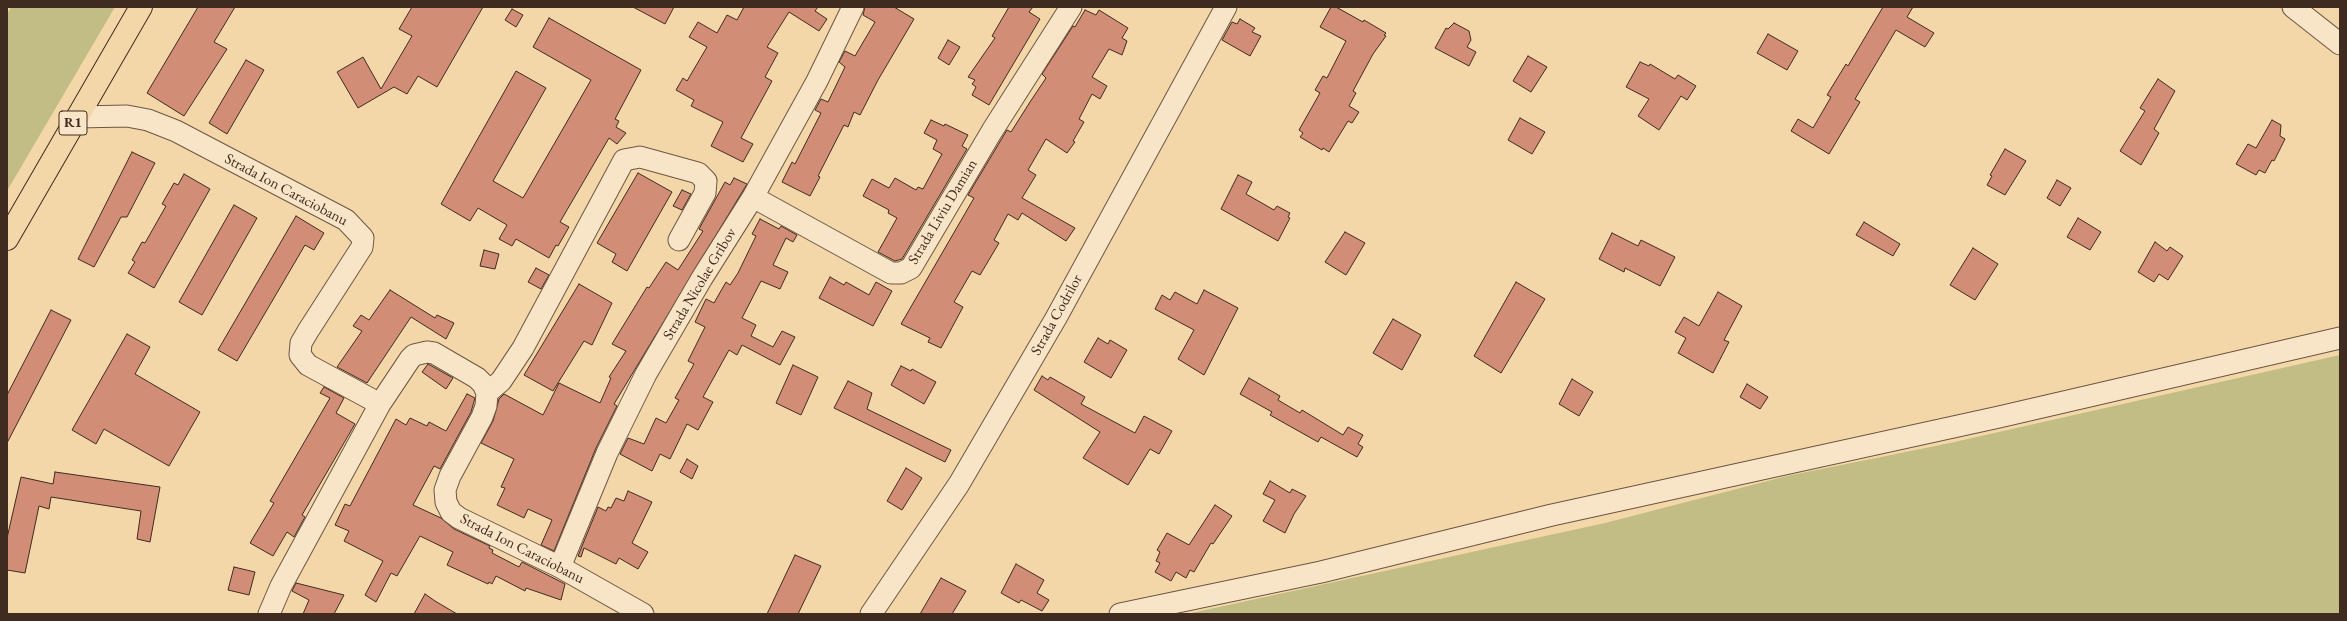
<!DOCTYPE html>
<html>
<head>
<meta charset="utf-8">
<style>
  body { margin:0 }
  #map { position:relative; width:2347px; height:621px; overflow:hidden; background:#f4d7a9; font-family:"EB Garamond",serif }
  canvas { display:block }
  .frame { position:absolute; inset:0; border:8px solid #402b21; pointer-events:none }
</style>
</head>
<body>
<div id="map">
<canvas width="2347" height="621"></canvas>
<div class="frame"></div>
</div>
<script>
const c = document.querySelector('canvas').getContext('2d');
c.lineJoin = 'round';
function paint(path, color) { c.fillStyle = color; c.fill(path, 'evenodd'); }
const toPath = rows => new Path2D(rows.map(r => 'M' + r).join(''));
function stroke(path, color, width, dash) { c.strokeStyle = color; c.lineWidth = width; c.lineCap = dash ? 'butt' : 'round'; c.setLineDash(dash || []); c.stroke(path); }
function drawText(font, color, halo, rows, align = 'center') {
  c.font = font + ' "EB Garamond",serif'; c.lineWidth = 4; c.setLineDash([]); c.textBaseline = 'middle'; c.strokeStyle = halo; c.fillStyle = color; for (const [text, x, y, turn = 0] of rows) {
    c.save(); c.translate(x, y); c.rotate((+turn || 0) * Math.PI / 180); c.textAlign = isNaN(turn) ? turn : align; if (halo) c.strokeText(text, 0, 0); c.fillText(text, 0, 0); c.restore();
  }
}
paint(toPath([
  [11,7,115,7,7,191,7,14],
  [2340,355,2340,614,1187,614,1605,523,1787,476,1950,443]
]), '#c1bd84');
const building = toPath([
  [198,7,235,7,214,42,227,49,184,116,147,93,198,7],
  [412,7,483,7,437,87,418,76,407,94,394,87,358,108,337,72,363,57,381,89,412,36,399,29,412,7],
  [633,7,674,7,665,24,633,7],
  [744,7,818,7,815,11,827,19,819,31,789,12,767,47,778,53,765,77,772,81,741,138,753,144,743,162,711,146,723,122,691,106,694,100,676,90,683,78,687,81,707,47,689,37,698,22,717,33,727,15,737,20,744,7],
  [865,7,894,7,914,19,878,80,860,115,854,112,848,127,844,125,818,176,820,177,810,196,782,182,792,162,795,164,821,113,815,110,821,99,828,102,845,67,839,62,845,51,855,56,875,22,863,15,865,7],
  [1009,7,1033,7,1029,12,1040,19,989,105,972,95,976,87,972,84,975,80,968,77,995,38,992,36,1009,7],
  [1331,7,1336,7,1363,22,1364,20,1386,33,1384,35,1386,36,1373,54,1353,91,1356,93,1349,106,1359,112,1352,123,1348,121,1329,152,1323,148,1322,150,1300,137,1303,133,1299,130,1320,93,1315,90,1323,76,1327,78,1346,41,1320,27,1331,7],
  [1883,7,1913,7,1907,17,1934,33,1925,47,1896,30,1855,99,1860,102,1829,154,1791,131,1798,119,1813,128,1831,97,1827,95,1846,64,1848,66,1883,7],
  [512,9,523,15,516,27,505,20,512,9],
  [1085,10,1096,15,1099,10,1128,28,1122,38,1127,41,1122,55,1109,49,1092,77,1107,86,1100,99,1092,94,1079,119,1084,122,1073,141,1075,142,1067,153,1046,139,1028,170,1036,175,1022,198,1075,228,1066,241,1022,213,1018,220,1008,214,994,240,999,243,980,275,972,271,954,302,963,307,941,348,928,342,930,338,901,324,974,198,968,195,1007,130,1011,132,1030,102,1046,78,1042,74,1073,26,1075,27,1085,10],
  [549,18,641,70,615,119,619,121,616,127,626,133,617,144,609,138,560,222,569,227,558,246,556,245,549,258,516,239,512,246,499,239,507,225,478,208,470,221,441,204,516,71,546,88,493,181,523,198,591,80,533,47,549,18],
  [1240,19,1255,28,1252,32,1261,36,1250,56,1222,40,1232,22,1237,24,1240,19],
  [1454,23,1469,31,1471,40,1467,47,1476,52,1469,66,1435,48,1446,28,1448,29,1454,23],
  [1768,34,1798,51,1787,70,1757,53,1768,34],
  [948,40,960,47,949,65,938,58,948,40],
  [1528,56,1547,67,1531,92,1513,81,1528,56],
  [246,60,264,70,227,134,209,123,246,60],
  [1640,62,1649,66,1650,64,1675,79,1678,75,1696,86,1687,100,1681,96,1659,130,1638,116,1649,99,1626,87,1640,62],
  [2158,79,2175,91,2154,129,2159,133,2141,165,2120,151,2145,111,2140,108,2158,79],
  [1520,118,1545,132,1532,154,1508,140,1520,118],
  [931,120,944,126,945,124,968,135,962,146,967,149,902,259,895,261,878,252,897,218,888,213,889,210,863,196,872,179,889,188,895,178,916,190,918,187,923,189,942,154,933,149,937,140,924,133,931,120],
  [2272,120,2281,125,2280,136,2285,139,2274,161,2272,160,2265,173,2259,170,2256,175,2236,164,2248,144,2256,148,2272,120],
  [2005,149,2026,161,2005,195,1987,185,1992,176,1990,175,2005,149],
  [132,152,155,163,127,217,121,217,94,267,78,259,132,152],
  [638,173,672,192,627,271,612,262,616,254,597,243,638,173],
  [184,174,210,189,154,288,128,273,135,262,132,260,142,242,145,243,166,206,162,204,174,183,178,185,184,174],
  [1238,175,1252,182,1246,194,1274,210,1277,206,1290,213,1288,217,1290,218,1278,241,1221,209,1238,175],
  [734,178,747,184,614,404,617,406,596,448,554,551,541,545,552,520,528,509,524,518,497,505,505,488,501,487,514,459,481,443,493,421,499,399,504,394,543,415,559,383,600,403,611,378,609,377,626,351,612,344,647,287,649,288,666,262,678,270,703,231,699,229,725,182,730,185,734,178],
  [2057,180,2071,188,2060,206,2047,198,2057,180],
  [682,190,691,194,682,210,673,206,682,190],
  [234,205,257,218,202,315,179,302,234,205],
  [296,216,324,233,314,250,305,245,237,361,218,350,296,216],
  [2078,218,2101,232,2090,250,2067,237,2078,218],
  [760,219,779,229,781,226,797,235,793,242,786,238,773,265,788,272,780,289,761,281,742,318,756,325,751,336,773,347,782,331,795,337,780,365,742,345,737,355,729,350,703,397,713,402,698,430,687,424,670,459,660,454,652,471,620,454,628,438,644,444,656,418,666,423,679,400,675,398,694,364,688,361,705,327,695,322,706,299,714,303,726,282,730,285,738,273,756,236,752,234,760,219],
  [1864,222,1900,244,1893,256,1856,235,1864,222],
  [1345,232,1365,243,1346,275,1325,262,1345,232],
  [1612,233,1638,246,1641,240,1675,257,1660,286,1625,268,1624,272,1599,259,1612,233],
  [2155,242,2167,251,2170,247,2183,256,2168,280,2159,274,2154,282,2138,272,2155,242],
  [1973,248,1998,264,1975,300,1950,285,1973,248],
  [484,250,499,254,495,269,480,266,484,250],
  [536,268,549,275,541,289,528,282,536,268],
  [830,277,844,285,846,282,869,295,876,282,892,291,873,326,819,298,830,277],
  [1516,282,1545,299,1501,373,1474,356,1516,282],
  [579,284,612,303,592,345,584,341,553,391,524,375,579,284],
  [390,290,435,318,437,315,454,323,446,339,411,317,367,383,337,367,362,331,353,326,361,315,369,320,390,290],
  [1204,290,1238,308,1204,375,1178,359,1194,330,1155,309,1162,295,1170,300,1175,292,1197,304,1204,290],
  [1718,292,1742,306,1724,340,1729,342,1713,373,1678,353,1686,338,1675,332,1684,317,1699,326,1718,292],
  [51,310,71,320,7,443,7,395,51,310],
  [1393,319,1421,335,1402,370,1373,353,1393,319],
  [127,334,150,347,135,374,200,412,169,466,104,429,96,444,72,430,127,334],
  [1098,338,1108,344,1110,340,1127,350,1111,378,1084,362,1098,338],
  [428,364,453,378,446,389,422,372,428,364],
  [793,365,818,377,801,415,776,403,793,365],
  [901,366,911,371,912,369,936,382,924,404,891,385,901,366],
  [1042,376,1048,380,1050,377,1085,397,1081,404,1135,433,1144,416,1172,431,1159,454,1150,449,1128,485,1083,458,1100,432,1034,390,1042,376],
  [1249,378,1280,396,1278,400,1300,413,1302,410,1343,435,1348,427,1363,435,1358,444,1363,447,1357,457,1321,437,1318,442,1270,415,1272,412,1240,394,1249,378],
  [1572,379,1593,392,1579,416,1559,404,1572,379],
  [848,381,872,393,867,409,951,450,945,462,834,408,848,381],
  [1747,384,1768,397,1760,409,1740,397,1747,384],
  [324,387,344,398,336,413,355,424,302,515,305,517,294,537,287,532,273,556,250,543,274,503,270,501,330,398,320,393,324,387],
  [467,394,475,398,471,412,440,469,434,466,413,505,441,518,454,529,490,546,489,548,493,550,492,553,519,567,522,562,565,584,561,600,526,588,525,591,496,576,492,584,489,582,488,584,447,565,453,552,420,536,397,576,391,573,376,602,365,595,383,561,344,541,349,531,335,525,345,504,350,506,396,419,406,425,410,418,427,426,429,422,446,431,467,394],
  [687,459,698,466,692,479,680,472,687,459],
  [906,468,922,478,902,510,887,501,906,468],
  [55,472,160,487,150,542,137,539,141,511,51,497,49,509,39,506,25,573,7,570,7,538,21,477,53,484,55,472],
  [1270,481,1290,493,1292,489,1306,496,1294,514,1285,533,1263,521,1275,500,1263,494,1270,481],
  [628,491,652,502,632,543,648,552,638,569,619,558,616,564,584,548,581,557,578,556,598,507,606,511,608,507,611,508,616,498,624,501,628,491],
  [1215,505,1232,516,1213,544,1211,543,1194,572,1190,570,1186,578,1176,572,1171,581,1155,572,1160,563,1156,561,1160,552,1157,550,1167,533,1189,545,1215,505],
  [795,555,821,566,798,614,767,614,795,555],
  [1016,564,1044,580,1037,593,1049,600,1042,611,1021,600,1019,603,1001,593,1016,564],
  [234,567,255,572,249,595,228,590,234,567],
  [941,578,966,591,952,614,920,614,941,578],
  [296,583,344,595,334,614,303,614,309,600,292,591,296,583],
  [425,594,435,601,457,614,414,614,425,594]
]);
paint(building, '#d18d76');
stroke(building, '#402b21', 1);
const minor = toPath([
  [2293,7,2340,44],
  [77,117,127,116,148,120,176,131,346,220,363,238,362,247,308,331,301,343,300,355,308,365,380,404],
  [753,197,891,273,901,273,911,268,992,131,1071,7],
  [487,393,501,381,523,348,624,160,640,157,698,173,706,181,705,193,679,240],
  [560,567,607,453,646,374,702,278,753,197,817,81,853,7],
  [269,614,281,586,380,404,410,359,414,355,427,352,434,353,477,378,483,384,487,393,486,406,482,417,450,476,445,490,446,502,451,512,459,518,560,567,643,614],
  [871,614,959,484,1056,318,1226,7],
  [1120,614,1321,572,1552,515,1999,417,2340,338]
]);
const highway = toPath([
  [7,239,141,7]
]);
stroke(minor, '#6d5643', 23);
stroke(highway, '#402b21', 24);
stroke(minor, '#f8e5c7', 21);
stroke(highway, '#f4d7a9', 22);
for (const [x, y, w] of [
  [73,123,28]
]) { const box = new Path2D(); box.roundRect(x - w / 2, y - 12, w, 24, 3); c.fillStyle = '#f8e5c7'; c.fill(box); stroke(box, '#402b21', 1); }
drawText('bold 14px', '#402b21', null, [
  ["R1",73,123]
]);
drawText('15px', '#402b21', '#f8e5c7', [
  ["Strada Ion Caraciobanu",286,190,28],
  ["Strada Liviu Damian",943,212,-59],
  ["Strada Nicolae Gribov",700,284,-59],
  ["Strada Codrilor",1057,315,-61],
  ["Strada Ion Caraciobanu",522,549,27]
]);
</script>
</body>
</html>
